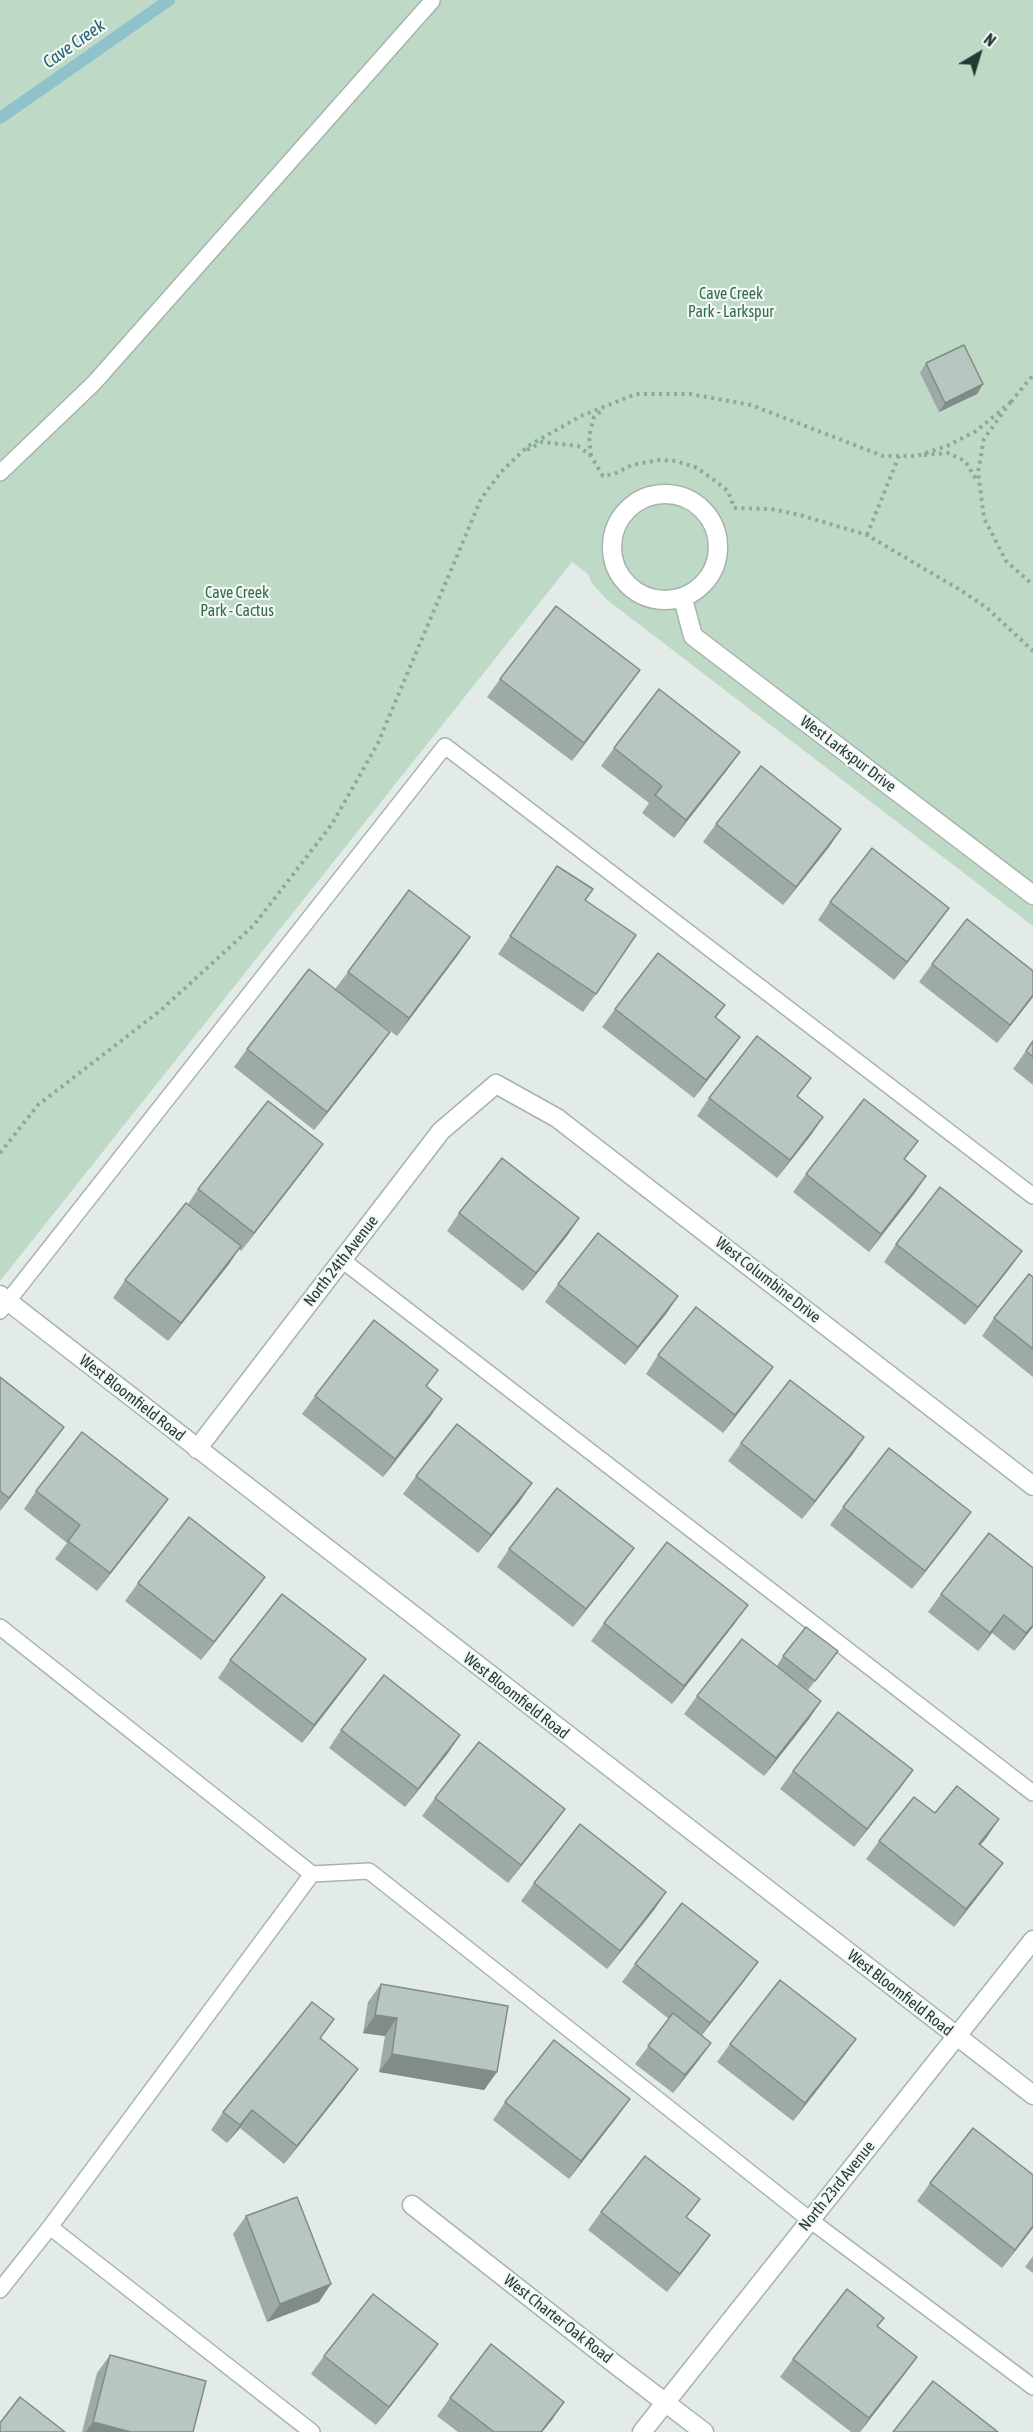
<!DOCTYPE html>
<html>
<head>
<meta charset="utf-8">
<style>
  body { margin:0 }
  #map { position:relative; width:1033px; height:2432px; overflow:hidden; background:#e3ebe8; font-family:"Asap Condensed",sans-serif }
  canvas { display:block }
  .north { position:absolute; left:949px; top:24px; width:60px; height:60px; -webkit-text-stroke:4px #f3f8f6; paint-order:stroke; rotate:38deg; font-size:16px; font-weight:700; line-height:24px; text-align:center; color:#243b35 }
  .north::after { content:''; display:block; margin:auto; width:21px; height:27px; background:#243b35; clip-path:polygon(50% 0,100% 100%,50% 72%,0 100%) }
</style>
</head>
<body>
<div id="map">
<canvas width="1033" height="2432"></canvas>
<div class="north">N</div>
</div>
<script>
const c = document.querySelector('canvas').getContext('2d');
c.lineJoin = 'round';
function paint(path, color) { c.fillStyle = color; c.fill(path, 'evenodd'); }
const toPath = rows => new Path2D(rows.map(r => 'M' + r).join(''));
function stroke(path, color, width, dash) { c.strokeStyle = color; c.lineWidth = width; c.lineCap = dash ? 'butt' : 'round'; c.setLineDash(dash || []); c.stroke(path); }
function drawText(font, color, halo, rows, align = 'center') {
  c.font = font + ' "Asap Condensed",sans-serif'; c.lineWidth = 4.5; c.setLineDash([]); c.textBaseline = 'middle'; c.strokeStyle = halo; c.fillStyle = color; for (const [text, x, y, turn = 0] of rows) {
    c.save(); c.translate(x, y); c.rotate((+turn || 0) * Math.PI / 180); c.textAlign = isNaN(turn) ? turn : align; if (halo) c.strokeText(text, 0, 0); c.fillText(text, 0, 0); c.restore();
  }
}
paint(toPath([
  [0,0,1033,0,1033,926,606,599,591,582,588,574,572,562,0,1281]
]), '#bedac6');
stroke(toPath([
  [0,118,169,0]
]), '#90c2cb', 12);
const service = toPath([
  [0,473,94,383,432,1],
  [342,1260,1033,1793],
  [0,1311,445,746,1033,1196],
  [0,1627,312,1874,50,2227,0,2290],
  [312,1874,369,1871,810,2220,1033,2387],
  [50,2227,312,2432]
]);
const minor = toPath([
  '612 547a53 53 0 1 1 106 0a53 53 0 1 1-106 0Z',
  [683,599,693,636,1033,895],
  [0,1295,1033,2095],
  [197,1449,441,1131,496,1084,557,1118,1033,1486],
  [412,2205,616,2365,704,2432],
  [642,2432,1033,1940]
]);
stroke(service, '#a6b3af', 18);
stroke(minor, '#a6b3af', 21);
stroke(toPath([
  [1011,402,1033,375],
  [1006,408,984,439,978,472,984,518,1006,561,1033,585],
  [527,450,542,442,578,446,591,456,603,476,614,474,632,465,659,460,675,461,695,467,710,477,728,491,734,508,771,509,800,515,867,535,962,591,987,608,1033,651],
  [924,455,948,453,965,461,978,482],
  [591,456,589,436,594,417,604,409],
  [867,535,899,456],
  [0,1153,38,1105,161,1010,254,925,332,824,378,743,481,499,501,472,528,446,581,416,636,394,690,394,751,405,883,456,917,456,947,446,976,431,1011,402]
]), '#86aca1', 4, [3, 4.5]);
stroke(service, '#fff', 15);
stroke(minor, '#fff', 18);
paint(toPath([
  [926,363,983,384,977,394,939,412,920,373],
  [500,679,627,688,572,761,487,697],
  [614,748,740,752,727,770,674,838,642,813,649,803,601,766],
  [716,824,841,829,829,847,783,905,703,842],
  [557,866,585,900,596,994,583,1012,498,954],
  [830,902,936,926,894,980,818,920],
  [470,937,397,1036,363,1011,377,1050,314,1130,234,1067,247,1049,335,989,348,972],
  [932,964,1033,971,1033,997,997,1043,919,982],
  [725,1005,716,1018,740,1037,727,1055,694,1098,602,1027,615,1009],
  [1033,1041,1033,1085,1013,1069],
  [797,1097,823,1117,811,1135,777,1178,697,1116,709,1098],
  [905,1159,926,1176,914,1194,869,1252,793,1192,806,1174],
  [310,1162,241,1251,239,1249,229,1264,168,1341,113,1298,125,1280,188,1204,198,1189],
  [459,1213,579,1218,567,1236,523,1291,447,1231],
  [896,1244,1022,1251,1009,1269,965,1325,884,1262],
  [1033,1277,1033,1377,982,1336,994,1318],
  [558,1284,678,1296,666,1314,625,1365,545,1302],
  [658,1355,773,1367,760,1385,723,1433,646,1374],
  [0,1377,51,1445,0,1511],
  [426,1386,442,1399,430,1417,383,1477,302,1414,315,1396],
  [864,1437,852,1455,802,1519,728,1461,741,1443],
  [416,1476,520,1501,478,1553,403,1494],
  [36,1491,155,1517,97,1591,55,1559,67,1543,24,1509],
  [843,1507,958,1530,912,1589,830,1525],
  [634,1548,621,1566,573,1627,497,1567,509,1549],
  [1033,1568,1033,1627,1014,1651,992,1633,978,1651,928,1612,941,1594],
  [138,1583,252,1595,201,1660,125,1601],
  [604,1623,735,1623,672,1704,591,1641],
  [783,1656,831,1661,808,1690,777,1666],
  [230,1660,353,1677,302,1743,218,1678],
  [697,1696,809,1719,764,1776,684,1714],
  [341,1730,460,1735,448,1753,405,1807,329,1748],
  [913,1770,900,1788,854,1847,780,1789,793,1771],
  [435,1798,552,1827,508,1883,422,1816],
  [935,1813,987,1837,980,1845,1003,1863,990,1881,954,1927,866,1859,879,1841],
  [534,1883,666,1892,654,1910,607,1969,521,1901],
  [635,1964,745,1980,702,2035,711,2043,698,2061,673,2093,635,2064,669,2019,622,1982],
  [381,1984,497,2072,484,2090,379,2072,385,2036,363,2033,368,2002],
  [320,2039,345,2087,284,2164,240,2128,227,2143,211,2130,223,2112],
  [856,2039,843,2057,793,2121,717,2062,730,2044],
  [505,2102,617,2117,569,2179,493,2120],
  [1033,2175,1033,2228,1002,2268,917,2201,930,2183],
  [601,2212,687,2218,697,2253,667,2292,588,2230],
  [246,2216,319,2302,267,2322,233,2234],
  [1033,2256,1033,2273,1025,2267],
  [877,2326,917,2357,904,2375,860,2432,851,2432,780,2377,793,2359],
  [438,2344,425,2362,376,2425,311,2374,324,2356],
  [110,2355,193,2432,82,2432,97,2373],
  [450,2398,564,2402,542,2432,458,2432,437,2416]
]), '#9eaaa6');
paint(toPath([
  [983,384,977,394,939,412,945,403],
  [640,670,627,688,572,761,584,743],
  [740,752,727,770,674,838,686,820],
  [841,829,829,847,783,905,796,887],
  [949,908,936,926,894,980,907,962],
  [470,937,458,955,397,1036,409,1018],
  [1033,995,1033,997,997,1043,1010,1025],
  [390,1032,377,1050,314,1130,327,1112],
  [740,1037,727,1055,694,1098,706,1080],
  [823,1117,811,1135,777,1178,790,1160],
  [323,1144,310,1162,241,1251,254,1233],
  [926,1176,914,1194,869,1252,881,1234],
  [579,1218,567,1236,523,1291,536,1273],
  [241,1246,229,1264,168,1341,181,1323],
  [1022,1251,1009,1269,965,1325,978,1307],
  [678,1296,666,1314,625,1365,638,1347],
  [773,1367,760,1385,723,1433,735,1415],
  [442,1399,430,1417,383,1477,395,1459],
  [64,1427,51,1445,0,1511,9,1498],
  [864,1437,852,1455,802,1519,815,1501],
  [532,1483,520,1501,478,1553,491,1535],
  [168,1499,155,1517,97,1591,110,1573],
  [971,1512,958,1530,912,1589,925,1571],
  [634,1548,621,1566,573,1627,586,1609],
  [265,1577,252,1595,201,1660,214,1642],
  [748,1605,735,1623,672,1704,684,1686],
  [1004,1615,992,1633,978,1651,990,1633],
  [1033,1625,1033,1627,1014,1651,1026,1633],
  [366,1659,353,1677,302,1743,314,1725],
  [821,1701,809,1719,764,1776,776,1758],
  [460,1735,448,1753,405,1807,418,1789],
  [913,1770,900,1788,854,1847,867,1829],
  [565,1809,552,1827,508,1883,521,1865],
  [999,1819,987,1837,967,1862,979,1844],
  [1003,1863,990,1881,954,1927,966,1909],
  [666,1892,654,1910,607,1969,620,1951],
  [758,1962,745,1980,697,2041,710,2023],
  [375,2015,397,2018,385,2036,363,2033],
  [856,2039,843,2057,793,2121,805,2103],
  [711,2043,698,2061,673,2093,685,2075],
  [392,2054,497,2072,484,2090,379,2072],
  [358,2069,345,2087,284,2164,297,2146],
  [630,2099,617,2117,569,2179,581,2161],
  [252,2110,240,2128,227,2143,240,2125],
  [1033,2226,1033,2228,1002,2268,1015,2250],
  [710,2235,697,2253,667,2292,680,2274],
  [331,2284,319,2302,267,2322,280,2304],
  [438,2344,425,2362,376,2425,389,2407],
  [917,2357,904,2375,860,2432,869,2418],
  [564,2402,552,2420,542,2432,541,2432],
  [93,2422,131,2432,86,2432]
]), '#818b87');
const building = toPath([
  [964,345,983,384,945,403,926,363,964,345],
  [556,606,640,670,584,743,500,679,556,606],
  [659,689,740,752,686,820,655,795,662,786,614,748,659,689],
  [761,766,841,829,796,887,716,824,761,766],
  [872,848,949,908,907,962,830,902,872,848],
  [557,866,593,889,585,900,636,935,596,994,510,936,557,866],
  [409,890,470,937,409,1018,348,972,409,890],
  [967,919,1033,971,1033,995,1010,1025,932,964,967,919],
  [658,953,725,1005,715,1017,740,1037,706,1080,615,1009,658,953],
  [309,969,390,1032,327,1112,247,1049,309,969],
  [757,1036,811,1078,797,1096,823,1117,790,1160,709,1098,757,1036],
  [1033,1041,1033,1057,1026,1051,1033,1041],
  [864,1099,918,1141,904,1159,926,1176,881,1234,806,1174,864,1099],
  [268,1101,323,1144,254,1233,198,1189,268,1101],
  [502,1158,579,1218,536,1273,459,1213,502,1158],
  [940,1187,1022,1251,978,1307,896,1244,940,1187],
  [186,1203,241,1246,181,1323,125,1280,186,1203],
  [598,1233,678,1296,638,1347,558,1284,598,1233],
  [1029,1274,1033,1277,1033,1349,994,1318,1029,1274],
  [696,1307,773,1367,735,1415,658,1355,696,1307],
  [374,1320,438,1370,426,1386,442,1399,395,1459,315,1396,374,1320],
  [0,1377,64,1427,9,1498,0,1491,0,1377],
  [790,1380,864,1437,815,1501,741,1443,790,1380],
  [457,1424,532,1483,491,1535,416,1476,457,1424],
  [82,1432,168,1499,110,1573,68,1541,80,1525,36,1491,82,1432],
  [889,1448,971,1512,925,1571,843,1507,889,1448],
  [557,1488,634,1548,586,1609,509,1549,557,1488],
  [189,1517,265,1577,214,1642,138,1583,189,1517],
  [989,1533,1033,1568,1033,1625,1026,1633,1004,1615,990,1633,941,1594,989,1533],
  [667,1542,748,1605,684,1686,604,1623,667,1542],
  [282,1594,366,1659,314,1725,230,1660,282,1594],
  [806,1627,838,1651,815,1681,783,1656,806,1627],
  [742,1639,821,1701,776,1758,697,1696,742,1639],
  [384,1675,460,1735,418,1789,341,1730,384,1675],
  [838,1712,913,1770,867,1829,793,1771,838,1712],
  [479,1742,565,1809,521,1865,435,1798,479,1742],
  [957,1786,999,1819,979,1844,1003,1863,966,1909,879,1841,914,1797,935,1813,957,1786],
  [580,1824,666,1892,620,1951,534,1883,580,1824],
  [682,1903,758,1962,710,2023,635,1964,682,1903],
  [780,1980,856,2039,805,2103,730,2044,780,1980],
  [381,1984,508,2006,497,2072,392,2054,397,2018,375,2015,381,1984],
  [312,2002,334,2019,320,2038,358,2069,297,2146,252,2110,240,2125,223,2112,312,2002],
  [673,2013,711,2043,685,2075,648,2046,673,2013],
  [554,2040,630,2099,581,2161,505,2102,554,2040],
  [973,2128,1033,2175,1033,2226,1015,2250,930,2183,973,2128],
  [645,2156,700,2199,686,2217,710,2235,680,2274,601,2212,645,2156],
  [297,2197,331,2284,280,2304,246,2216,297,2197],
  [847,2289,884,2318,877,2326,917,2357,869,2418,793,2359,847,2289],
  [373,2294,438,2344,389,2407,324,2356,373,2294],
  [491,2344,564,2402,541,2432,494,2432,450,2398,491,2344],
  [110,2355,206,2381,193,2432,131,2432,93,2422,110,2355],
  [933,2381,998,2432,893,2432,933,2381],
  [20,2397,65,2432,0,2432,0,2423,20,2397]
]);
paint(building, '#b8c6c1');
stroke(building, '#818b87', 1.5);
drawText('16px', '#326e4a', '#f3f8f6', [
  ["Cave Creek",731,294],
  ["Park - Larkspur",731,312],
  ["Cave Creek",237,593],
  ["Park - Cactus",237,611]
]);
drawText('16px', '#243b35', '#f3f8f6', [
  ["West Larkspur Drive",848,754,37],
  ["North 24th Avenue",341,1261,-52],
  ["West Columbine Drive",768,1280,38],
  ["West Bloomfield Road",132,1398,38],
  ["West Bloomfield Road",516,1696,38],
  ["West Bloomfield Road",900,1993,38],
  ["North 23rd Avenue",837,2186,-51],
  ["West Charter Oak Road",558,2319,38]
]);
drawText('italic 18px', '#246471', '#f3f8f6', [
  ["Cave Creek",74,44,-35]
]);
</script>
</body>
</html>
